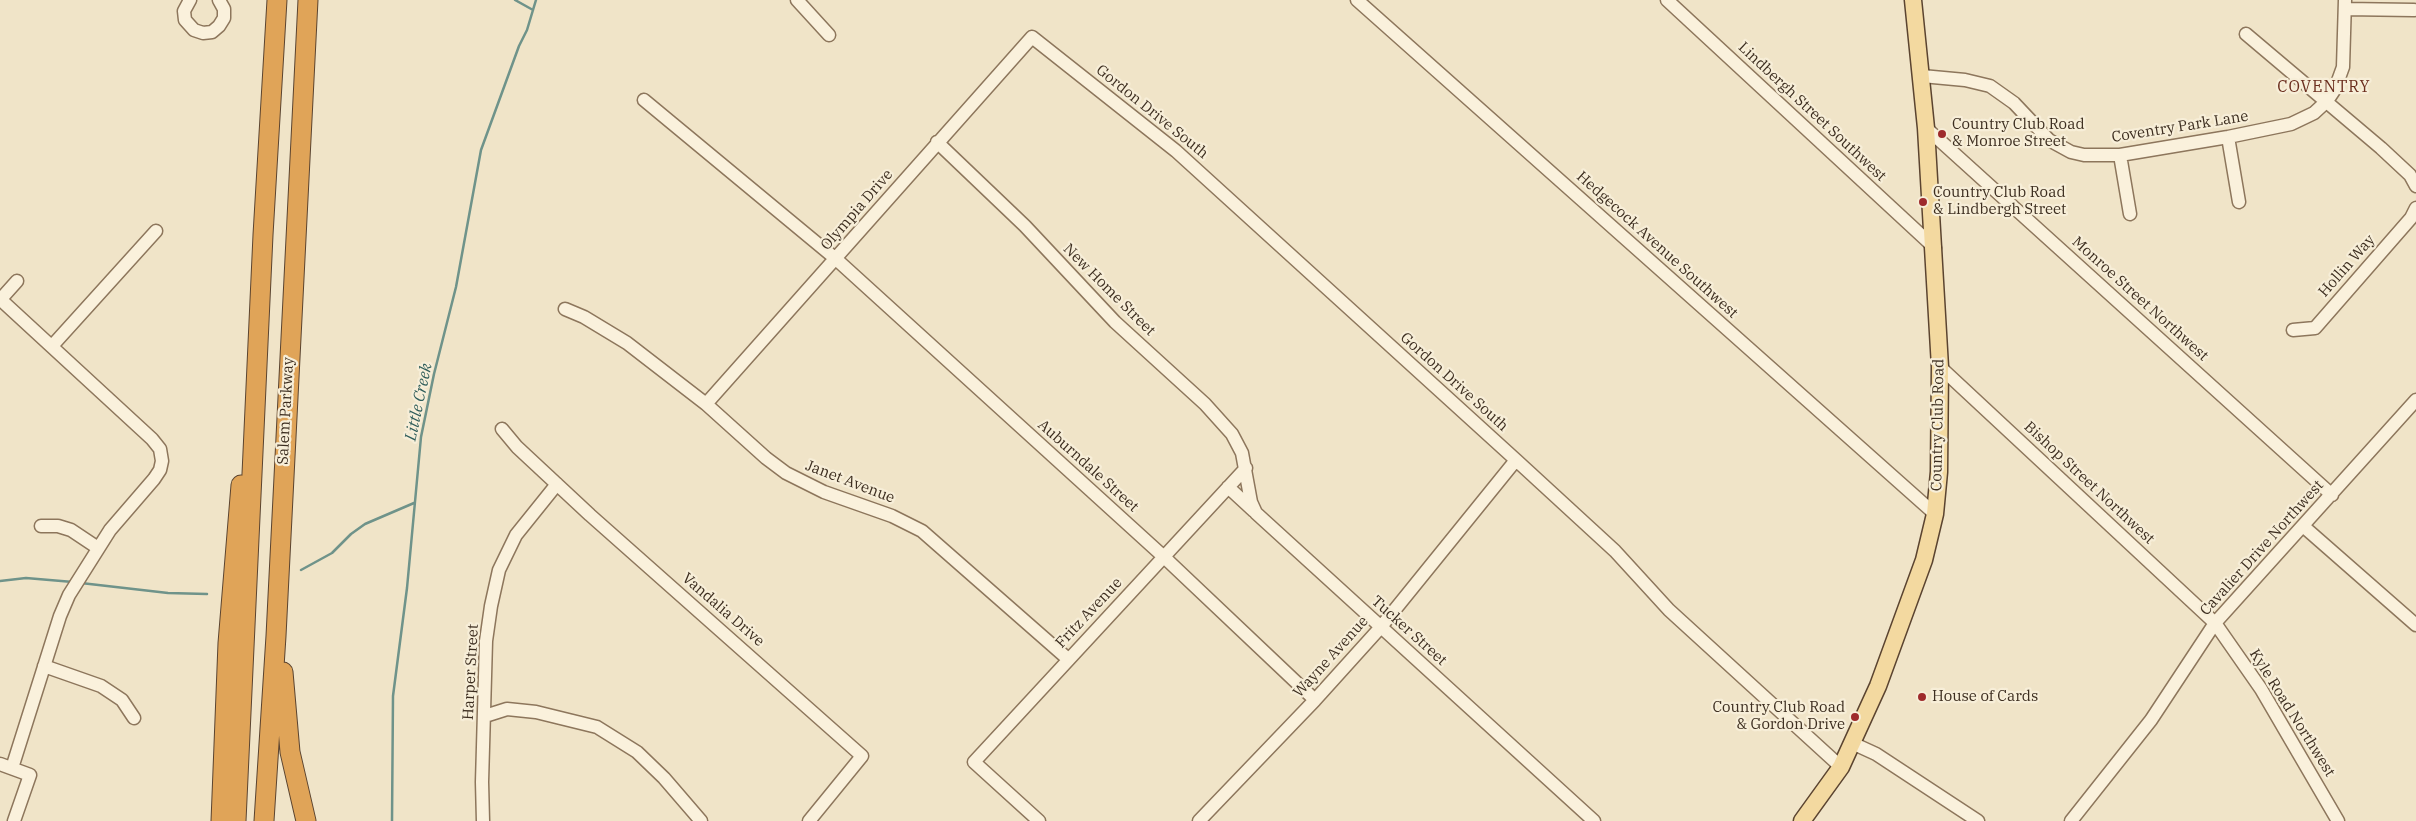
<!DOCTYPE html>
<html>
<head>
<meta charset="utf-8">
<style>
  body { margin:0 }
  canvas { display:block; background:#f0e4c8 }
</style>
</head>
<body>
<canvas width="2416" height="821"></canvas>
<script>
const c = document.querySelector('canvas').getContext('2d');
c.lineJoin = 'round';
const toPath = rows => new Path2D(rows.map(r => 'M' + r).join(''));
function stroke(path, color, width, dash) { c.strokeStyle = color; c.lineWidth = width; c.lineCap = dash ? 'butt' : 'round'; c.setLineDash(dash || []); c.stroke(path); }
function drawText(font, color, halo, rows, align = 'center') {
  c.font = font + ' "IBM Plex Serif",serif'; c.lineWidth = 4.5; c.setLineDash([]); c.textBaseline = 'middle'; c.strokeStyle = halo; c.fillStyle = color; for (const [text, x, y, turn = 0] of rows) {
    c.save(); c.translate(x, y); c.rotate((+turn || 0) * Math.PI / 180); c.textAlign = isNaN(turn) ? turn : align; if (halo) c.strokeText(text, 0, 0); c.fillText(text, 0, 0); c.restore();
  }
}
stroke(toPath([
  [515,0,533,10],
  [301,570,332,553,351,534,365,524,414,503],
  [0,581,26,578,73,582],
  [81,583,168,593,207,594],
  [392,821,393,696,407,588,421,437,434,374,456,287,481,150,519,46,527,30,536,0]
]), '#6f938a', 2.5);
const minor = toPath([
  [190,0,184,11,185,20,194,30,203,33,212,32,219,26,224,18,224,9,219,0],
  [797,0,829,35],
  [1357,0,1935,514],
  [1667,0,1935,248],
  [2345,9,2414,10],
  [2246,34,2381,148,2410,175,2416,186],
  [1922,76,1965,80,1990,86,2014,103,2049,140,2071,152,2084,155,2120,155,2228,137,2291,124,2314,113,2327,101,2335,89,2343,67,2345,0],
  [644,100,836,259,1164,557,1315,700],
  [1926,128,2332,495],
  [2228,137,2239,202],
  [937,142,1025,226,1115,322,1205,404,1232,434,1242,453,1251,502,1256,513,1594,821],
  [2120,155,2130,214],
  [0,299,152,439,160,449,162,461,160,470,154,479,110,530,69,595,60,616,12,768],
  [0,300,17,281],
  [565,309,584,317,627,343,706,404,766,458,786,473,824,492,892,516,922,531,1068,659],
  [2293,330,2315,328,2411,218,2416,208],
  [52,346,156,231],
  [1940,367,2215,623,2261,689,2338,821],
  [706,404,1032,37,1176,151,1516,460,1615,551,1669,610,1841,767],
  [502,429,517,447,590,515,862,756,809,821],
  [1228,487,1254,511],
  [41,526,58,526,71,530,98,548],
  [2303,526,2416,625],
  [44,666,101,686,122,700,134,718],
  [485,716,507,709,536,712,597,727,637,752,664,778,701,821],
  [1852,743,1876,754,1978,821],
  [0,764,30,775,14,821],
  [483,821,482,782,486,641,491,606,499,570,516,535,557,484],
  [1039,821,974,762,1246,468],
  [1199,821,1315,700,1380,628,1516,460],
  [2071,821,2151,720,2215,623,2416,400]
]);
const major = toPath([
  [1802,821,1841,767,1878,686,1924,560,1935,514,1939,472,1940,367,1926,128,1913,0]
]);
const highway = toPath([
  [283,672,290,752,306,821],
  [221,821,228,643,241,485],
  [236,821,263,235,277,0],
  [264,821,276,636,308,0]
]);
stroke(minor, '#8d765c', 15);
stroke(major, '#5b4430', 19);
stroke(highway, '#5b4430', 21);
stroke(minor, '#faf1dc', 12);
stroke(major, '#f3d9a0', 16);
stroke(highway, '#e0a458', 19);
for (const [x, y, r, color] of [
  [1942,134,5,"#9e2a2b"],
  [1923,202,5,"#9e2a2b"],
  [1922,697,5,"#9e2a2b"],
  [1855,717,5,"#9e2a2b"]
]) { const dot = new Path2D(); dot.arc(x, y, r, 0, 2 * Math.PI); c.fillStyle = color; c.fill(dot); stroke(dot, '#f7eed8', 2); }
drawText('15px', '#3d2e20', '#f7eed8', [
  ["Gordon Drive South",1152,112,39],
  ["Lindbergh Street Southwest",1812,112,43],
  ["Coventry Park Lane",2180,127,-9],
  ["Olympia Drive",857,210,-49],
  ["Hedgecock Avenue Southwest",1657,245,42],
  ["Hollin Way",2347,266,-49],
  ["New Home Street",1109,290,45],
  ["Monroe Street Northwest",2140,299,42],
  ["Gordon Drive South",1454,382,42],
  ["Salem Parkway",286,411,-87],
  ["Country Club Road",1938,425,-89],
  ["Auburndale Street",1088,466,42],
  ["Janet Avenue",850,482,21],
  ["Bishop Street Northwest",2089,483,43],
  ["Cavalier Drive Northwest",2262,548,-48],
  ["Vandalia Drive",723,610,41],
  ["Fritz Avenue",1089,613,-47],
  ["Tucker Street",1409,631,42],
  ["Wayne Avenue",1331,657,-48],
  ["Harper Street",471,672,-87],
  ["Kyle Road Northwest",2292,713,58]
]);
drawText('15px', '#3d2e20', '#f7eed8', [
  ["Country Club Road",1952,125],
  ["& Monroe Street",1952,142],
  ["Country Club Road",1933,193],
  ["& Lindbergh Street",1933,210],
  ["House of Cards",1932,697],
  ["Country Club Road",1845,708,"right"],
  ["& Gordon Drive",1845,725,"right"]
], 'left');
c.letterSpacing = '1px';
drawText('16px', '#6b2e1e', '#f7eed8', [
  ["COVENTRY",2324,87]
]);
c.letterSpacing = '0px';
drawText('italic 16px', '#2f5d5a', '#f7eed8', [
  ["Little Creek",419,402,-78]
]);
</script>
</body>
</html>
